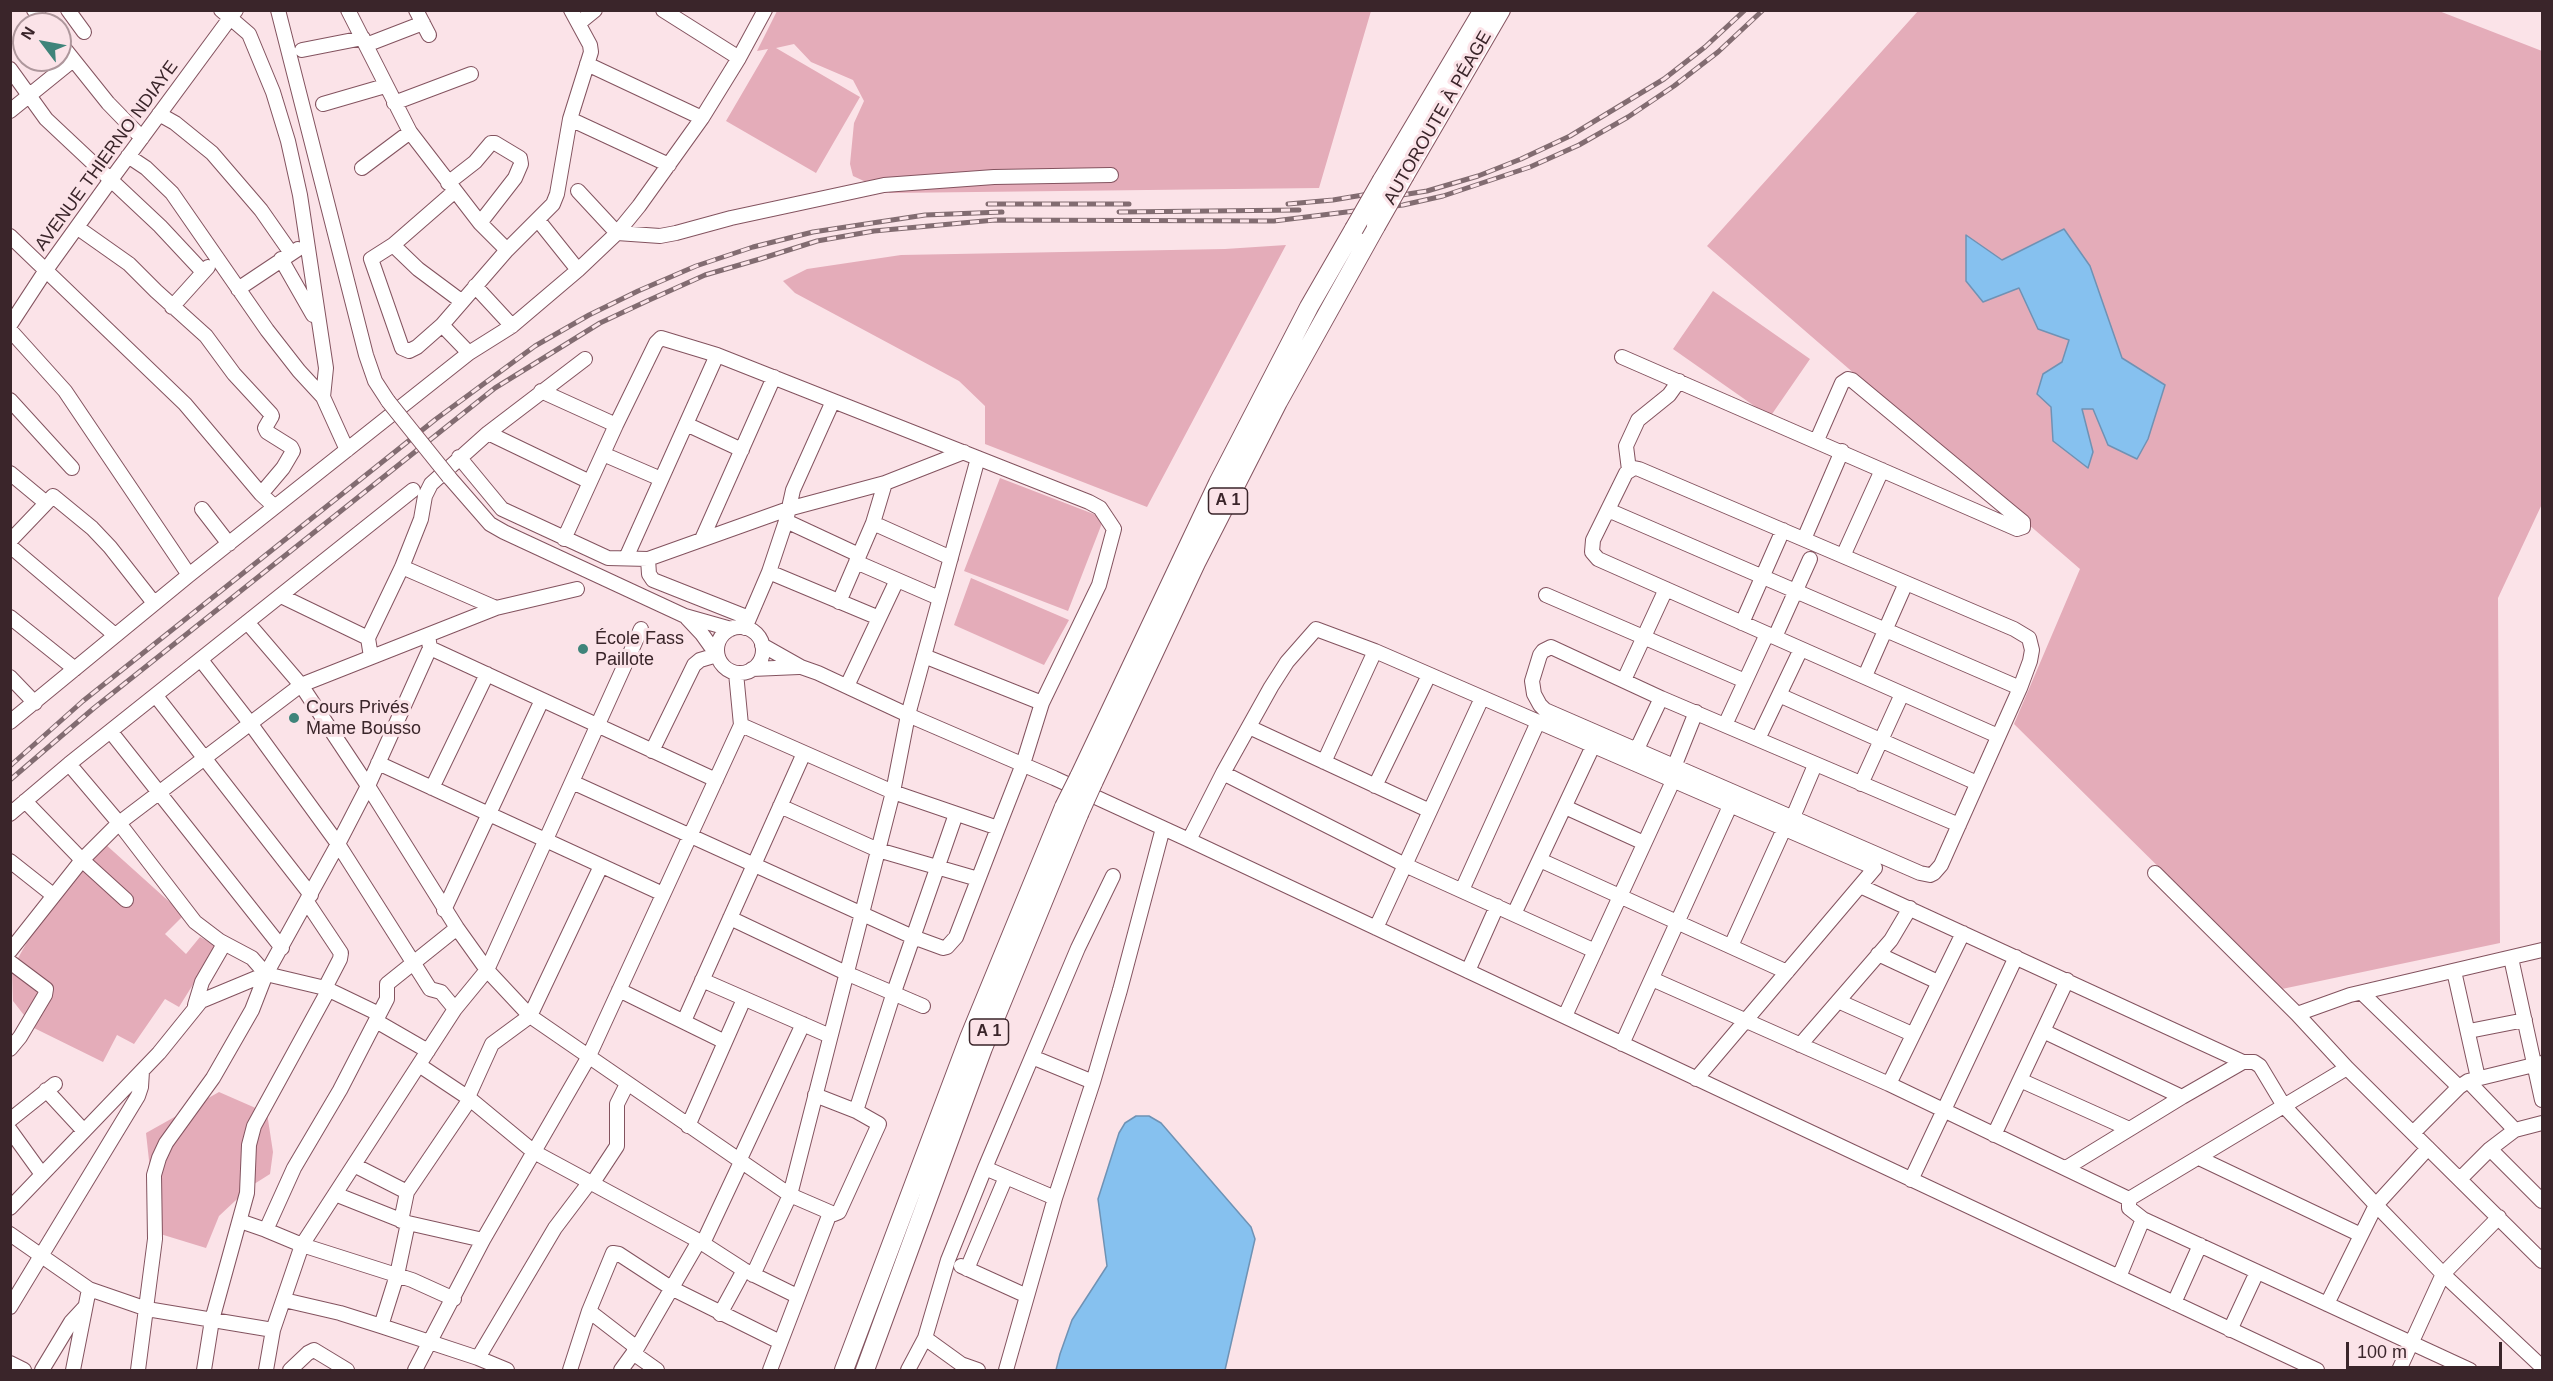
<!DOCTYPE html>
<html>
<head>
<meta charset="utf-8">
<style>
  body { margin:0 }
  #map { position:relative; width:2553px; height:1381px; overflow:hidden; background:#fbe3e8; font-family:Helvetica,sans-serif }
  canvas { display:block }
  .frame { position:absolute; inset:0; border:12px solid #3a252a; pointer-events:none }
  .north { position:absolute; left:12px; top:12px; width:60px; height:60px; box-sizing:border-box; background:#fbe3e8; border:2px solid #ae979c; border-radius:50%; rotate:302deg; font-size:16px; font-weight:700; line-height:24px; text-align:center; color:#3a252a }
  .north::after { content:''; display:block; margin:auto; width:21px; height:27px; background:#3f847a; clip-path:polygon(50% 0,100% 100%,50% 72%,0 100%) }
  .scale { position:absolute; left:2346px; top:1342px; width:156px; height:27px; box-sizing:border-box; border:3px solid #3a252a; border-top:0; padding-left:8px; font-size:18px; line-height:21px; white-space:nowrap; color:#3a252a; -webkit-text-stroke:4px #fbe3e8; paint-order:stroke }
</style>
</head>
<body>
<div id="map">
<canvas width="2553" height="1381"></canvas>
<div class="frame"></div>
<div class="north">N</div>
<div class="scale">100 m</div>
</div>
<script>
const c = document.querySelector('canvas').getContext('2d');
c.lineJoin = 'round';
function paint(path, color) { c.fillStyle = color; c.fill(path, 'evenodd'); }
const toPath = rows => new Path2D(rows.map(r => 'M' + r).join(''));
function stroke(path, color, width, dash) { c.strokeStyle = color; c.lineWidth = width; c.lineCap = dash ? 'butt' : 'round'; c.setLineDash(dash || []); c.stroke(path); }
function drawText(font, color, halo, rows, align = 'center') {
  c.font = font + ' Helvetica,sans-serif'; c.lineWidth = 6; c.setLineDash([]); c.textBaseline = 'middle'; c.strokeStyle = halo; c.fillStyle = color; for (const [text, x, y, turn = 0] of rows) {
    c.save(); c.translate(x, y); c.rotate((+turn || 0) * Math.PI / 180); c.textAlign = isNaN(turn) ? turn : align; if (halo) c.strokeText(text, 0, 0); c.fillText(text, 0, 0); c.restore();
  }
}
paint(toPath([
  [777,11,1371,11,1319,188,890,193,853,176,850,164,854,123,864,101,853,80,811,62,794,44,776,48,860,97,816,173,726,121,768,49,757,51],
  [1918,11,2439,11,2542,51,2542,504,2498,598,2500,943,2282,989,2014,724,2080,569,1707,246],
  [1286,245,1147,507,985,444,985,406,959,381,795,293,783,281,807,269,901,255,1225,249],
  [1713,291,1810,359,1770,417,1673,349],
  [1000,478,1104,518,1068,611,964,571],
  [971,578,1069,620,1044,665,954,625],
  [104,843,184,915,165,934,186,954,200,937,217,946,179,1007,165,999,134,1044,117,1035,103,1062,34,1028,13,1001,12,969,32,933],
  [219,1092,267,1113,273,1152,270,1174,251,1186,219,1216,206,1248,157,1233,146,1133]
]), '#e4acb9');
const water = toPath([
  [2064,229,2090,266,2122,358,2165,385,2148,439,2137,459,2108,445,2093,409,2082,409,2093,452,2088,468,2053,441,2051,407,2037,394,2043,374,2062,362,2069,340,2038,329,2019,288,1983,302,1966,281,1966,235,2002,260,2064,229],
  [1136,1116,1149,1116,1161,1123,1251,1227,1255,1239,1225,1370,1056,1370,1060,1354,1072,1320,1107,1266,1098,1199,1119,1133,1125,1123,1136,1116]
]);
paint(water, '#86c1ef');
stroke(water, '#6f92b4', 1.5);
const minor = toPath([
  [34,10,45,24],
  [68,10,84,32],
  [221,10,249,34,273,92,288,141,300,195,326,368,323,397,347,450],
  [278,10,366,355,375,381,388,401],
  [348,10,410,132,480,223,507,250],
  [416,10,429,35],
  [663,10,739,58],
  [579,23,595,10],
  [60,43,108,103,142,138],
  [366,45,423,23],
  [302,50,363,38],
  [587,64,702,118],
  [10,69,46,119,160,226,203,272],
  [394,103,471,74],
  [323,104,385,86],
  [10,111,73,60],
  [159,114,175,123,212,153,261,210,291,253],
  [570,119,669,165],
  [128,156,146,168,172,193,267,330,299,371,323,397],
  [362,168,410,132],
  [448,183,475,162,491,143,495,143,520,158,521,164,515,178,480,223],
  [455,191,393,245,371,259,402,348,409,351,417,347,442,325,507,250,553,204,557,194,570,119,591,52,590,45,571,10],
  [578,191,617,233,639,206,702,118,739,58,765,10],
  [538,220,578,270],
  [78,228,129,264,156,291,206,336,234,374,271,414,272,416,265,428,267,432,291,447,293,451,283,468,261,494],
  [10,236,185,404,261,494,275,507],
  [393,245,418,269,461,301],
  [281,259,313,315],
  [475,286,512,326],
  [238,289,298,249],
  [172,307,208,267],
  [10,325,46,270,110,181,236,10],
  [442,325,469,353],
  [10,330,65,391,189,575],
  [1622,357,2017,529,2023,527,2023,522,2012,513,1852,380,1848,379,1842,383,1817,440],
  [541,391,616,425],
  [10,400,72,468],
  [686,424,742,450],
  [488,433,590,482],
  [603,454,661,479],
  [459,457,502,509,608,558,648,559,788,509,885,483,964,452],
  [1629,470,1626,446,1638,420,1669,395,1679,381],
  [10,473,45,502],
  [449,477,490,524,504,532,685,616,731,629],
  [202,509,229,544],
  [1608,510,2020,688],
  [786,521,859,555],
  [873,523,951,558],
  [564,539,616,425,656,343,661,338,717,355,1089,502,1100,508,1114,529,1099,585,1042,703,1023,764,998,828,956,937,947,947,943,948,913,937,572,782],
  [702,539,774,377],
  [1804,539,1842,451],
  [10,541,53,496,92,528,110,547,154,603],
  [10,546,115,635],
  [1843,556,1882,470],
  [626,558,717,355],
  [648,559,649,574,653,580,749,618],
  [856,562,939,598],
  [402,567,496,608],
  [769,572,879,618],
  [1546,595,1745,681],
  [281,596,368,638],
  [839,602,873,523,885,483],
  [10,617,75,669],
  [247,622,301,685,368,786,457,928,487,970,530,1016,790,1195,834,1214,839,1212,879,1124,856,1111,815,1095],
  [1742,623,1783,530],
  '717 650a23 23 0 1 1 46 0a23 23 0 1 1-46 0Z',
  [745,628,769,572,786,521,793,490,833,401],
  [1775,637,1810,559],
  [762,645,801,667,818,673,908,715,1054,778,1189,840,2317,1370],
  [430,648,716,780],
  [924,656,1042,703],
  [371,657,368,638,402,567,421,519,425,496,431,484,488,433,585,359],
  [201,660,250,723,338,844,430,989,441,992,455,1009],
  [752,669,799,667],
  [1865,676,1906,583],
  [10,677,35,703],
  [1624,680,1666,589],
  [847,686,897,580],
  [1779,695,1977,783],
  [156,696,311,895],
  [10,722,189,575,469,353,512,326,578,270,617,233,660,236,676,233,731,218,884,185,994,177,1111,175],
  [741,725,893,792,998,828],
  [1725,725,1767,634],
  [1249,727,1430,811],
  [111,732,282,948],
  [1758,739,1801,649],
  [1637,749,1661,698],
  [652,751,694,665,700,660,717,655,702,634,687,618],
  [1324,762,1375,651],
  [378,763,663,894],
  [69,764,119,823,195,922,220,941,252,958,266,974],
  [1672,772,1696,712],
  [1223,773,1405,865,1595,951],
  [1861,784,1902,694],
  [1375,786,1429,675],
  [432,788,487,674],
  [25,801,82,860,126,900],
  [780,806,878,850,978,879],
  [1565,807,1644,843],
  [10,814,69,764,413,490],
  [1793,817,1815,765],
  [1959,825,1661,698,1551,647,1543,651,1540,655,1532,681,1534,694,1540,705,1545,710,1920,873,1930,875,1934,873,1941,865,2020,688,2030,661,2032,650,2029,638,2014,629,1639,469,1634,468,1626,473,1593,540,1592,552,1598,559,1998,736],
  [1189,840,1223,773,1271,687,1287,662,1316,629,1375,651,1875,868,1696,1079],
  [1540,860,1787,972],
  [10,861,53,895],
  [2155,873,2297,1014,2347,1068,2542,1261],
  [1860,886,2243,1062],
  [1462,890,1538,722],
  [307,902,341,953,340,959,325,988],
  [444,910,542,700],
  [1514,914,1593,746],
  [730,918,846,973,923,1006],
  [1376,928,1482,698],
  [1731,946,1784,829],
  [10,951,82,860,119,823,301,685,496,608,577,589],
  [1878,954,1938,982],
  [2511,958,2542,1100],
  [10,962,46,989,45,995,20,1037,10,1049],
  [1468,971,1497,906],
  [2454,971,2478,1078],
  [1652,979,1889,1084,2129,1199],
  [702,980,830,1036],
  [619,990,725,1042],
  [2362,993,2459,1087],
  [1838,1001,1912,1034],
  [195,1005,202,982,224,944],
  [2297,1014,2350,995,2542,950],
  [1565,1016,1673,781],
  [376,1021,428,1051],
  [684,1021,804,753],
  [2043,1031,2182,1097],
  [2469,1031,2525,1020],
  [1622,1044,1730,806],
  [1800,1045,1891,940,1910,908],
  [1032,1057,1093,1082],
  [419,1065,470,1099,534,1152,699,1241,744,1270,797,1296],
  [2347,1068,2129,1199,2129,1208,2143,1219,2470,1370],
  [2020,1080,2127,1128],
  [2468,1081,2515,1130],
  [1889,1084,1963,933],
  [46,1090,83,1130],
  [468,1097,492,1044,530,1016,601,866],
  [856,1111,894,992,956,814],
  [10,1120,55,1084],
  [688,1126,744,999],
  [10,1130,41,1173],
  [2413,1133,2459,1087,2468,1081,2542,1063],
  [1994,1135,2067,980],
  [2490,1149,2542,1201],
  [2199,1158,2361,1235],
  [739,1161,803,1024],
  [354,1165,407,1192,470,1099],
  [985,1168,1055,1198],
  [2066,1168,2182,1097,2243,1062,2254,1062,2260,1066,2284,1106,2376,1205,2443,1274,2542,1367],
  [2461,1178,2490,1149,2515,1130,2542,1123],
  [1911,1180,2016,957],
  [592,1184,617,1146,617,1104,627,1084],
  [335,1194,408,1223],
  [10,1208,159,1053,201,1001,266,974,325,988,379,1014],
  [240,1221,266,1230],
  [401,1221,407,1192],
  [10,1234,89,1289,147,1309,273,1330],
  [703,1243,741,1162],
  [961,1266,1027,1296],
  [967,1269,1006,1177],
  [753,1275,790,1195,893,792,908,715,978,458],
  [2119,1277,2143,1219],
  [454,1299,412,1280,302,1245,455,1009,487,970,641,629],
  [284,1300,340,1313,381,1326,478,1358,507,1370],
  [2174,1303,2200,1245],
  [2327,1304,2376,1205,2428,1148],
  [10,1307,138,1096,141,1087,142,1071],
  [589,1311,637,1348],
  [720,1314,744,1270],
  [381,1326,397,1275,408,1223,483,1240],
  [2230,1330,2257,1272],
  [925,1338,961,1364,978,1370],
  [633,1353,657,1370],
  [478,1358,555,1228,589,1183],
  [10,1363,24,1370],
  [42,1370,71,1322,84,1308],
  [73,1370,89,1289],
  [138,1370,155,1239,154,1175,159,1158,166,1143,213,1078,252,1010,266,974,338,844,368,786,430,648,428,635],
  [204,1370,212,1320,247,1193,249,1145,254,1126,329,989],
  [266,1370,273,1330,302,1245,266,1230,294,1168,340,1090,387,999,387,984,457,928],
  [290,1370,308,1353,314,1350,347,1370],
  [415,1370,483,1240,588,1058,741,725,736,673],
  [570,1370,589,1311,613,1253,619,1254,671,1288,780,1342],
  [621,1370,637,1348,699,1241],
  [770,1370,830,1213],
  [908,1370,925,1338,948,1260,985,1168,1078,948,1113,876],
  [1006,1370,1055,1198,1093,1082,1120,990,1163,828],
  [2399,1370,2443,1274,2499,1217]
]);
const highway = toPath([
  [1405,175,1501,10],
  [1382,180,1483,10],
  [1079,777,1218,483,1309,307,1354,229],
  [1093,783,1196,563,1278,402,1376,226],
  [844,1370,969,1038,1064,807],
  [865,1370,983,1048,1079,814]
]);
stroke(minor, '#83535f', 16);
stroke(highway, '#83535f', 20);
stroke(minor, '#fff', 14);
stroke(highway, '#fff', 18);
const rail = toPath([
  [1364,201,1427,191,1478,176,1521,159,1570,136,1664,79,1705,47,1745,10],
  [988,204,1129,204],
  [1288,204,1333,200,1375,193],
  [1119,212,1299,210],
  [10,766,83,701,436,419,535,346,589,315,638,291,696,266,753,247,813,232,925,215,1002,212],
  [10,780,94,708,495,388,600,323,647,301,705,275,760,259,817,241,874,231,995,220,1274,221,1403,205,1443,196,1530,167,1579,145,1628,117,1674,86,1718,52,1763,10]
]);
stroke(rail, '#826c71', 5);
stroke(rail, '#fbe3e8', 3, [9]);
const minorBridge = toPath([
  [388,401,449,477]
]);
const highwayBridge = toPath([
  [1376,226,1405,175],
  [1354,229,1382,180],
  [1064,807,1079,777],
  [1079,814,1093,783]
]);
stroke(minorBridge, '#83535f', 16, []);
stroke(highwayBridge, '#83535f', 20, []);
stroke(minorBridge, '#fff', 14);
stroke(highwayBridge, '#fff', 18);
for (const [x, y, r, color] of [
  [583,649,6,"#3f847a"],
  [294,718,6,"#3f847a"]
]) { const dot = new Path2D(); dot.arc(x, y, r, 0, 2 * Math.PI); c.fillStyle = color; c.fill(dot); stroke(dot, '#fbe3e8', 2); }
for (const [x, y, w] of [
  [1228,501,39],
  [989,1032,39]
]) { const box = new Path2D(); box.roundRect(x - w / 2, y - 13, w, 26, 4.5); c.fillStyle = '#fbe3e8'; c.fill(box); stroke(box, '#3a252a', 1.5); }
drawText('bold 16px', '#3a252a', null, [
  ["A 1",1228,501],
  ["A 1",989,1032]
]);
drawText('18px', '#3a252a', '#fbe3e8', [
  ["AUTOROUTE À PÉAGE",1438,118,-60],
  ["AVENUE THIERNO NDIAYE",107,156,-54]
]);
drawText('18px', '#3a252a', '#fbe3e8', [
  ["École Fass",595,639],
  ["Paillote",595,660],
  ["Cours Privés",306,708],
  ["Mame Bousso",306,729]
], 'left');
</script>
</body>
</html>
